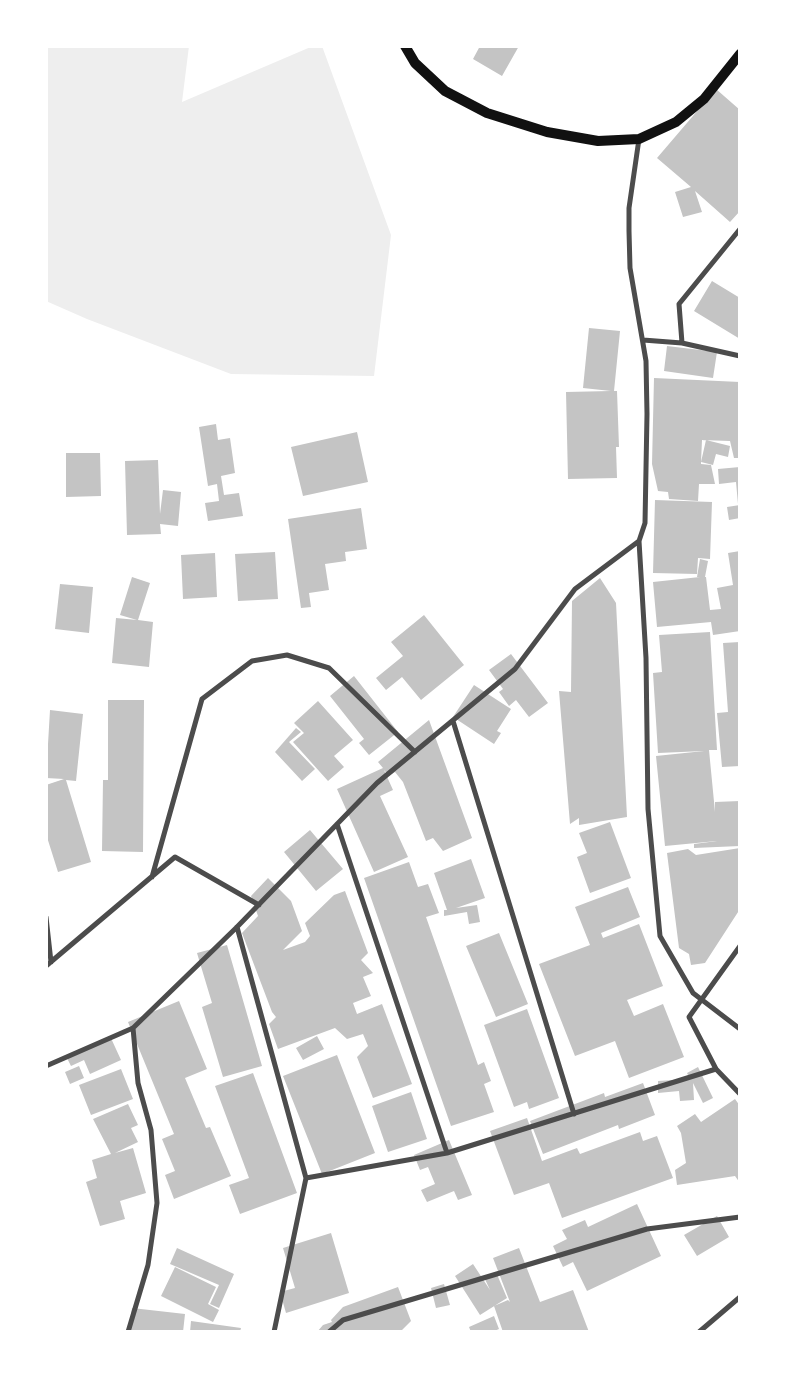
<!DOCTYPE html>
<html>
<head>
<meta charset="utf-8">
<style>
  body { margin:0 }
  #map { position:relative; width:786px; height:1378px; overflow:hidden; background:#fff; font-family:Overpass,sans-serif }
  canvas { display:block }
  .frame { position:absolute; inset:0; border:48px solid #fff; pointer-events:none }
</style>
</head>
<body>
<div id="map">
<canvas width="786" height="1378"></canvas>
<div class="frame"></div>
</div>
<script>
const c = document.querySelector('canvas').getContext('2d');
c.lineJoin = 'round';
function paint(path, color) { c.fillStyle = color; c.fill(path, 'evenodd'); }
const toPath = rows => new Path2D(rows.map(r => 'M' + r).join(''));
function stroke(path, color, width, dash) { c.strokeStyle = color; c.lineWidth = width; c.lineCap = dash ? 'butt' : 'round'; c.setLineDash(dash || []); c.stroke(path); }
paint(toPath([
  [46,46,189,46,182,102,313,46,322,46,391,235,374,376,231,374,87,319,46,301]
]), '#eee');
paint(toPath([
  [480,46,519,46,502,76,473,59],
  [716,89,740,110,740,211,730,222,695,191,702,212,683,217,675,192,691,187,657,158],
  [712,281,740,298,740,339,694,311],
  [589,328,620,331,614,391,617,391,619,447,616,447,617,478,568,479,566,392,611,391,583,388],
  [667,346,717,352,713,378,664,371],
  [654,378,740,382,740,458,734,458,730,441,702,440,701,462,706,440,730,446,728,457,716,454,713,465,701,462,701,464,711,465,715,484,699,484,698,501,669,499,668,492,658,491,652,464],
  [216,424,218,440,230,438,235,473,221,476,224,495,239,493,243,516,208,521,205,503,219,501,217,484,208,486,199,427],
  [357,432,368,482,303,496,291,447],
  [66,453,100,453,101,496,66,497],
  [158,460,160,514,163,490,181,492,178,526,160,524,161,534,127,535,125,461],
  [740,467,740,504,738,504,736,482,719,484,718,469],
  [655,500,712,502,710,559,698,558,697,574,653,573],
  [740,505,740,518,729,520,727,507],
  [361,508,367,549,345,552,346,561,325,564,329,590,309,593,311,607,301,608,288,519],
  [740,551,740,631,713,635,711,622,657,627,653,582,700,577,697,577,700,559,708,561,705,577,706,577,710,610,721,609,717,588,733,585,728,553],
  [275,552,278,599,238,601,235,554],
  [215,553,217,597,183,599,181,555],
  [132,577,150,583,138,620,153,622,149,667,112,663,116,618,137,620,120,615],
  [600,578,616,603,627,817,579,825,579,818,570,824,559,691,571,692,572,601],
  [60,584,93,587,89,633,55,629],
  [424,615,464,665,421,700,402,677,386,690,376,678,403,656,391,642],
  [710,632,717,750,709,750,715,812,715,802,740,801,740,846,694,848,694,844,717,841,665,846,656,756,704,751,658,753,653,673,662,672,659,635],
  [740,642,740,766,722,767,717,713,728,712,723,643],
  [511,654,548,703,529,717,516,700,509,706,499,692,503,689,489,670],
  [354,676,398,732,369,755,359,743,364,739,330,696],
  [474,685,511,709,497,731,501,733,494,744,453,717],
  [108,700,144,700,143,852,102,851,103,780,108,780],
  [318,701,353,740,334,756,344,767,328,781,293,742,304,733,294,723],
  [50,710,83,714,76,781,66,780,91,862,58,872,46,834,46,785,64,779,46,778],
  [429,720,472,838,443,851,433,838,426,841,403,782,395,772,389,776,384,770,393,790,380,796,408,857,374,872,337,789,383,768,378,762],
  [296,728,301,732,289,742,315,769,302,781,275,752],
  [610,822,631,878,590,893,577,857,587,853,579,833],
  [310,830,343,869,316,891,284,852],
  [740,848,740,909,705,963,691,965,689,954,679,948,667,853,688,849,696,855],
  [471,859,485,898,456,908,477,905,480,922,469,924,467,912,444,916,444,910,447,910,434,873],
  [409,862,418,887,428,884,439,913,426,917,478,1065,484,1062,491,1081,484,1084,494,1112,451,1126,364,878],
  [268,878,291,901,302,931,283,950,305,942,310,936,305,923,334,895,345,891,368,953,361,960,373,973,363,977,371,996,353,1003,357,1014,382,1004,412,1084,373,1098,357,1057,368,1046,363,1034,347,1039,335,1028,278,1049,269,1024,276,1017,272,1012,242,933,258,916,251,896],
  [628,887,640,917,601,933,603,938,639,924,663,986,627,1000,634,1016,663,1004,684,1057,629,1078,615,1041,575,1056,539,964,590,945,575,907],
  [499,933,528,1004,496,1017,466,946],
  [227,945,262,1066,223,1077,202,1007,212,1003,197,953],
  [179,1001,207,1069,185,1078,206,1128,210,1127,231,1176,174,1199,165,1175,175,1171,162,1139,174,1134,128,1022],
  [527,1009,559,1098,529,1109,527,1102,514,1107,484,1025],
  [110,1036,121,1060,90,1074,84,1060,71,1066,66,1056],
  [317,1036,324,1049,303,1060,296,1048],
  [337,1055,375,1153,322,1174,283,1076],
  [79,1066,84,1078,70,1084,65,1072],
  [698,1067,713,1098,703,1103,693,1083,694,1100,680,1101,679,1091,658,1093,658,1081,690,1079,687,1073],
  [121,1069,133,1099,91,1115,79,1085],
  [253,1073,297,1193,240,1214,229,1185,249,1178,215,1086],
  [643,1083,655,1115,619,1129,618,1125,543,1154,530,1121,604,1093,605,1097],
  [411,1092,427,1139,388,1152,372,1106],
  [735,1099,740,1106,740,1183,735,1176,677,1185,675,1170,686,1163,681,1133,677,1126,695,1114,701,1122],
  [128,1104,138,1125,131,1128,138,1142,115,1153,133,1148,146,1193,120,1201,125,1219,100,1226,86,1182,97,1178,92,1160,111,1154,93,1119],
  [527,1118,542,1161,577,1148,580,1154,640,1132,643,1141,657,1136,673,1178,562,1218,549,1183,514,1195,490,1131],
  [449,1140,472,1195,458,1200,454,1191,427,1202,421,1190,435,1184,428,1167,420,1170,414,1155],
  [637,1204,661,1256,587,1291,573,1262,563,1267,553,1246,567,1239,562,1230,585,1220,588,1227],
  [717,1216,729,1237,697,1256,684,1235],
  [331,1233,349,1293,286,1313,280,1292,295,1288,283,1248],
  [177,1248,234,1274,219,1308,210,1304,219,1285,170,1264],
  [519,1248,540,1302,573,1290,589,1332,503,1332,494,1306,508,1300,510,1302,493,1258],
  [473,1264,490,1290,484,1277,496,1272,507,1298,480,1315,455,1276],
  [175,1267,216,1287,208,1304,219,1310,213,1322,161,1296],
  [444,1284,450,1305,436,1308,431,1288],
  [398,1287,411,1321,400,1332,317,1332,323,1325,332,1322,331,1320,343,1307],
  [132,1308,185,1314,183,1332,129,1332],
  [494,1316,499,1329,492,1332,471,1332,469,1327],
  [191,1321,241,1328,240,1332,190,1332]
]), '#c4c4c4');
stroke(toPath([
  [639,139,629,208,629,231,630,268,646,361,647,414,645,523,639,541,646,658,648,809,660,936,693,993,740,1029],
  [643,340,682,343,740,356],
  [682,343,679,304,740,229],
  [453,721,574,1114],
  [337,824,447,1153],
  [152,877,202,699,252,661,287,655,329,668,415,752],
  [46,917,51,962],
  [237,927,306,1178,274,1332],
  [740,946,689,1017,716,1069,740,1094],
  [46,966,175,857,259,905],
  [46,1066,133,1028,237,927,377,783,515,669,575,589,639,541],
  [306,1178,447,1153,716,1069],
  [128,1332,148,1265,157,1203,151,1130,138,1083,133,1028],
  [329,1332,343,1320,647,1229,740,1217],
  [699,1332,740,1297]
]), '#4c4c4c', 5);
stroke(toPath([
  [405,46,415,63,445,91,487,113,547,132,598,141,639,139,676,122,704,99,740,54]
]), '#111', 10);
</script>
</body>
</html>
